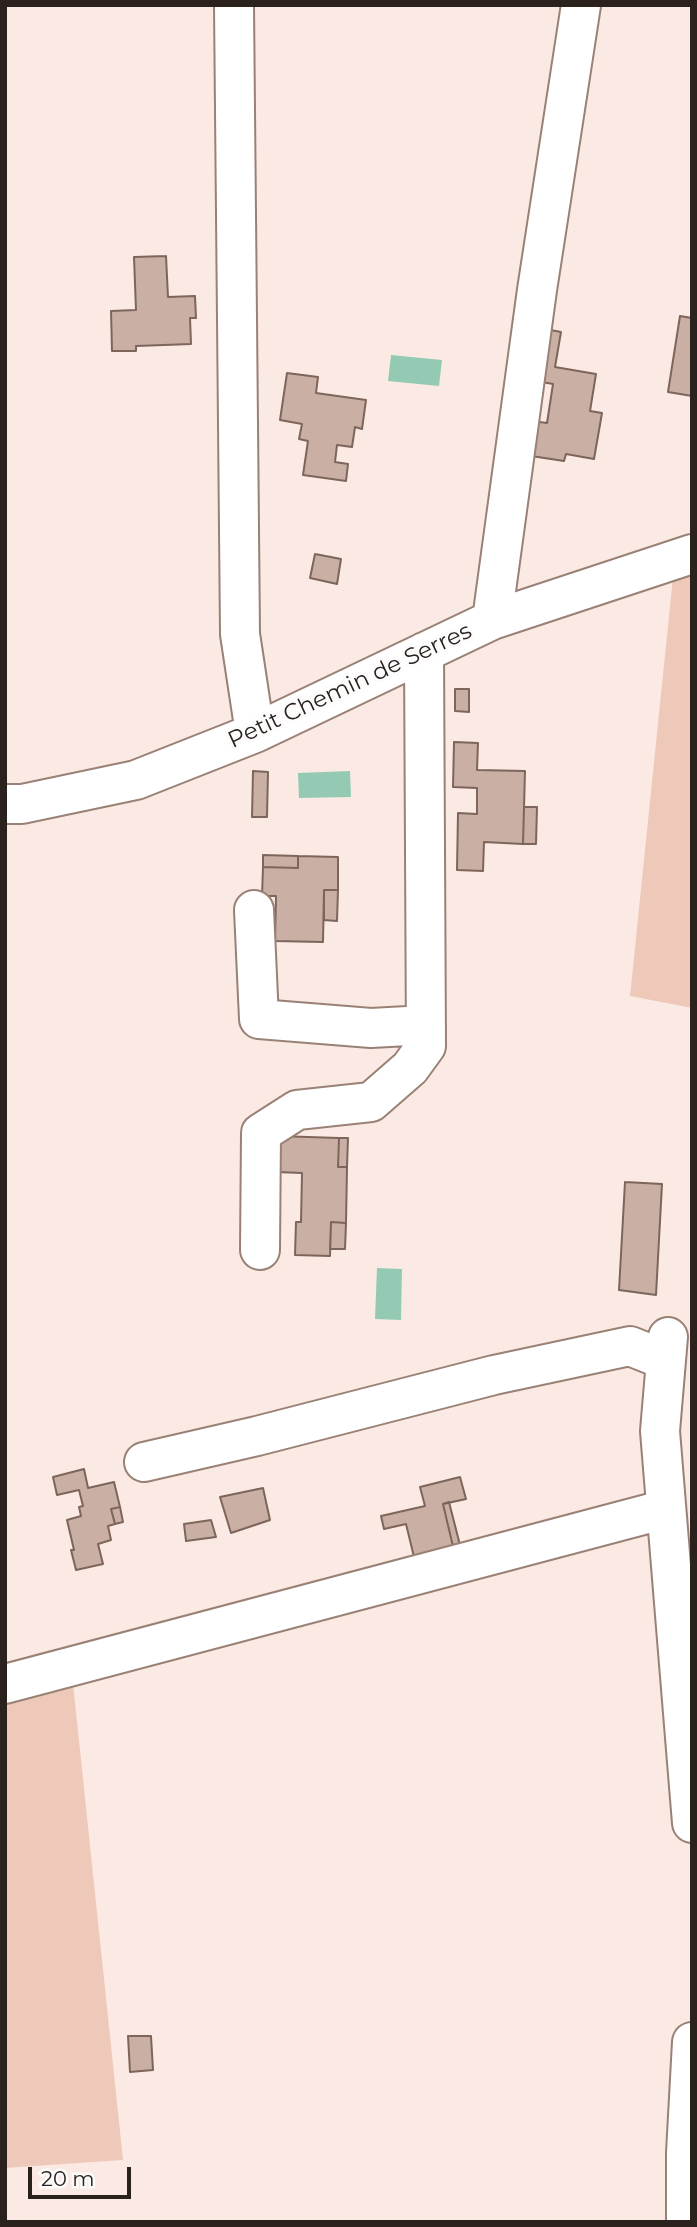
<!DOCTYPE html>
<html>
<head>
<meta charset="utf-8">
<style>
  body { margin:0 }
  #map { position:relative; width:697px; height:2227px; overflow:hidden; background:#fbeae3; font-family:Montserrat,sans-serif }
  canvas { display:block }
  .frame { position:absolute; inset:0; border:7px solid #2b211d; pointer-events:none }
  .scale { position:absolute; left:28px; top:2167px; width:103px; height:32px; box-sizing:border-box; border:4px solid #2b211d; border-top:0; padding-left:9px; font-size:21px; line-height:24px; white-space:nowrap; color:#2b211d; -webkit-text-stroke:5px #fcfcfc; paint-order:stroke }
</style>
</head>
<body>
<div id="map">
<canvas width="697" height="2227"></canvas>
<div class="frame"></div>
<div class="scale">20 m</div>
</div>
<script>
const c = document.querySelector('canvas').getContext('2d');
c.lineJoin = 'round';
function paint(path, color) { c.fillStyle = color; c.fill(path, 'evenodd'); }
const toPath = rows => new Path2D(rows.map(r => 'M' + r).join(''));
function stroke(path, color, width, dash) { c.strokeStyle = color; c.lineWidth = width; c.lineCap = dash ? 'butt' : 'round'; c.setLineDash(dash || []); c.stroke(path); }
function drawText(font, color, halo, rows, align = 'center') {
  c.font = font + ' Montserrat,sans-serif'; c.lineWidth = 7; c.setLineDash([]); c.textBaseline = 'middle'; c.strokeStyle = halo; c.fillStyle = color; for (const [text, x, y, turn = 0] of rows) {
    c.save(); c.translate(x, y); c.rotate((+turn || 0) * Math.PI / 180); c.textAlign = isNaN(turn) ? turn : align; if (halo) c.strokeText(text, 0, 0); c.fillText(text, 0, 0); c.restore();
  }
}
paint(toPath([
  [692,573,692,1008,630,996,673,577],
  [72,1674,123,2160,5,2168,5,1691]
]), '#eec9b9');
paint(toPath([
  [391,355,442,360,439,386,388,381],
  [350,771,351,797,299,798,298,773],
  [377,1268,402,1269,401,1320,375,1319]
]), '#94cab4');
const building = toPath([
  [166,256,168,297,195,296,196,318,190,318,191,344,136,346,136,351,112,351,111,311,136,310,134,257,166,256],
  [680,316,692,318,692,396,668,392,680,316],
  [540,328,561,332,555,367,596,374,590,411,602,413,594,459,566,454,564,461,518,454,524,420,547,423,553,384,531,380,540,328],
  [287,373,318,377,316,393,366,400,362,429,355,427,352,447,337,445,335,462,348,464,346,481,303,475,308,441,299,439,302,424,280,420,287,373],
  [315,554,341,559,337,584,310,578,315,554],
  [455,689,469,689,469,712,455,711,455,689],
  [454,742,478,743,477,770,525,771,523,844,484,842,483,871,457,870,458,813,477,814,477,788,453,787,454,742],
  [253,771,268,772,267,817,252,817,253,771],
  [524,807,537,807,536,844,523,844,524,807],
  [263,855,298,856,298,868,263,867,263,855],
  [298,856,338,857,338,890,324,890,323,942,275,941,276,896,262,896,263,867,298,868,298,856],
  [324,890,338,890,337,921,324,920,324,890],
  [277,1136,339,1138,338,1167,347,1167,346,1223,331,1222,330,1256,295,1255,296,1222,301,1222,302,1173,276,1172,277,1136],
  [339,1138,348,1138,347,1167,338,1167,339,1138],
  [625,1182,662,1184,656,1295,619,1290,625,1182],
  [331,1222,346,1223,345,1249,330,1249,331,1222],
  [84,1469,88,1488,114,1482,120,1507,111,1509,115,1524,108,1526,111,1540,98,1544,103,1564,76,1570,71,1550,74,1550,67,1520,81,1516,79,1507,83,1506,79,1490,57,1495,53,1477,84,1469],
  [460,1477,466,1499,443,1504,455,1555,416,1565,406,1524,384,1529,381,1516,425,1506,420,1487,460,1477],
  [263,1488,270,1520,231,1533,220,1497,263,1488],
  [449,1502,462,1553,455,1555,443,1504,449,1502],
  [120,1507,123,1522,115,1524,111,1509,120,1507],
  [211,1520,216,1537,186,1541,184,1524,211,1520],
  [128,2036,151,2036,153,2070,130,2072,128,2036]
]);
paint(building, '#cab0a4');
stroke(building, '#7d655b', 2);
const minor = toPath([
  [234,5,240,634,255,733],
  [492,620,537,290,581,5],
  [5,804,22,804,136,780,255,733,492,620,692,554],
  [254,910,259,1019,371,1028,426,1025],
  [260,1250,261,1133,297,1110,371,1102,410,1068,426,1046,424,652],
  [668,1337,660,1431,692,1823],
  [144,1462,257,1436,494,1375,630,1346,665,1360],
  [5,1684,666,1509],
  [686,2222,686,2153,692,2042]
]);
stroke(minor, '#9a8176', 42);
stroke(minor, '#fff', 38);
drawText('23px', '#2b211d', '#fcfcfc', [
  ["Petit Chemin de Serres",350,686,-25]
]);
</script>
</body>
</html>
